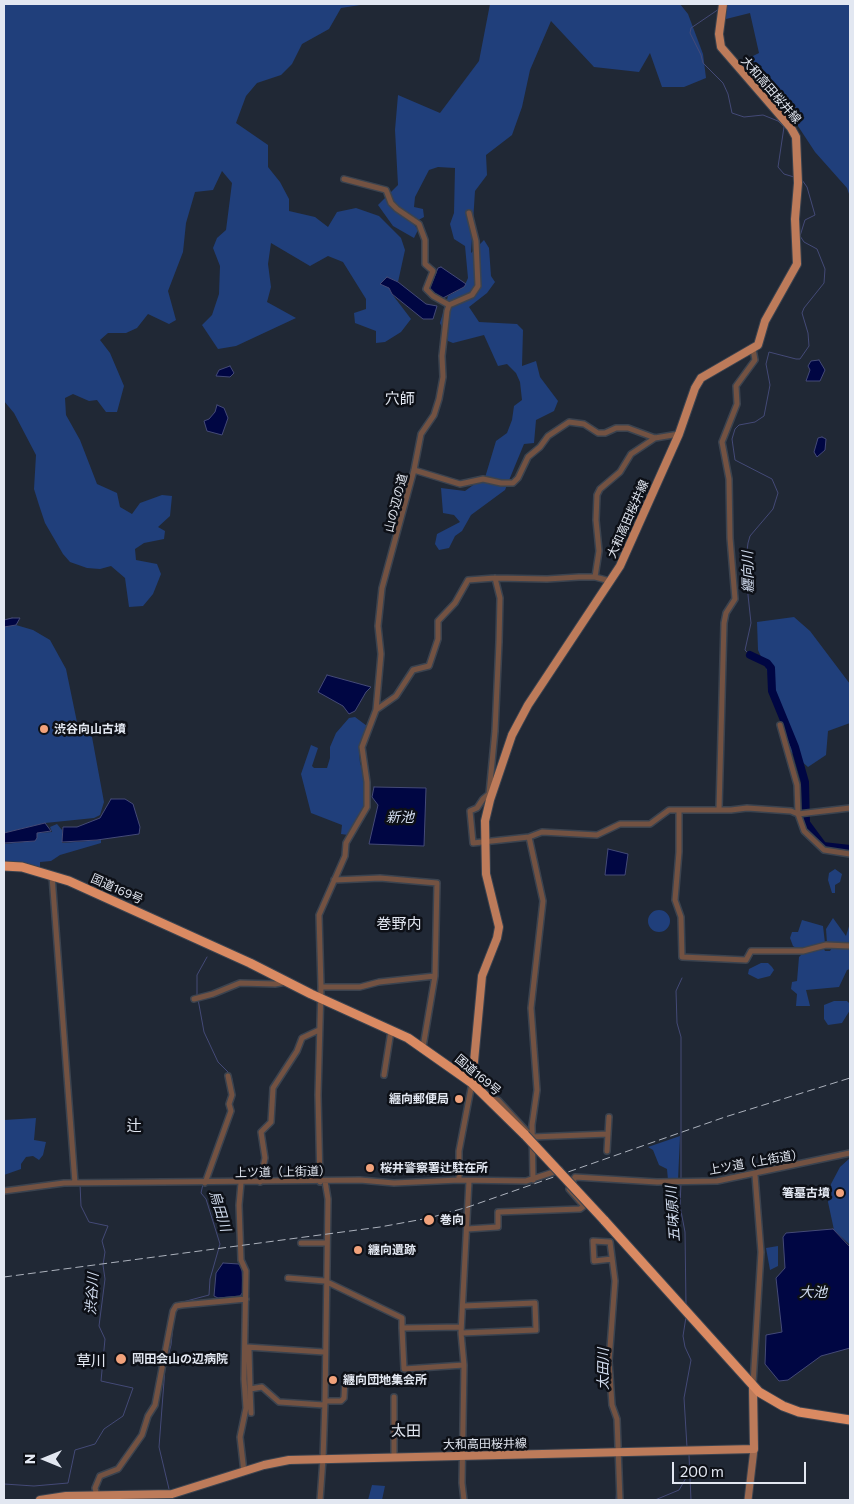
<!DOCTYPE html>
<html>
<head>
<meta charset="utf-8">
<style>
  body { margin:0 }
  #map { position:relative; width:854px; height:1504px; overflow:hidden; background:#202835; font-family:Commissioner,sans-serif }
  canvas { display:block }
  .frame { position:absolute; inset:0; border:5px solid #e2e7f1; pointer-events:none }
  .north { position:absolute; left:20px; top:1434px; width:50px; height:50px; -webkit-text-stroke:4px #0d1017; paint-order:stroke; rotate:270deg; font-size:14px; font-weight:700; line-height:20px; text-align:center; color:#e2e7f1 }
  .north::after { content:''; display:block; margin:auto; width:18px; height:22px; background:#e2e7f1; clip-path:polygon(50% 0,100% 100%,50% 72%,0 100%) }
  .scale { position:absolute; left:672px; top:1462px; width:134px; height:22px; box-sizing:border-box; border:2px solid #e2e7f1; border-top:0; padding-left:6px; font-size:15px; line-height:18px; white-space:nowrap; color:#e2e7f1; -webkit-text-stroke:4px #0d1017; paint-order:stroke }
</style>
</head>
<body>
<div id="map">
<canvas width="854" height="1504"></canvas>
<div class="frame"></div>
<div class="north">N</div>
<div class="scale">200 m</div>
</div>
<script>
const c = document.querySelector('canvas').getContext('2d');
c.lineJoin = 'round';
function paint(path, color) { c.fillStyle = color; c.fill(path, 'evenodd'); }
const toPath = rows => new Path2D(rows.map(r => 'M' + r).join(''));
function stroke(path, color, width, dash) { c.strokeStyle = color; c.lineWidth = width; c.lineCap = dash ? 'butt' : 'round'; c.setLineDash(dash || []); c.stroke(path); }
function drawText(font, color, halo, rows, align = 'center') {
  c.font = font + ' Commissioner,"Noto Sans JP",sans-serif'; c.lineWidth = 5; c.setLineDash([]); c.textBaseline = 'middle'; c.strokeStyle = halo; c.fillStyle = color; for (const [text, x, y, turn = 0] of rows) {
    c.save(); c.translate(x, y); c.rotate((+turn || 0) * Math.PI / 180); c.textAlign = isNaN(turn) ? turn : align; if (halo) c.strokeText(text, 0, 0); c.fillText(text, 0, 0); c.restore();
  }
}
paint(toPath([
  [4,4,367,4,341,8,329,29,302,44,292,64,281,75,257,83,246,96,236,123,268,145,268,167,280,182,289,199,289,211,315,217,328,227,337,212,356,208,379,216,401,238,405,250,398,282,387,277,392,294,411,319,401,332,385,342,376,343,376,331,355,323,354,313,366,309,366,299,343,262,328,256,310,266,271,243,268,264,271,287,267,302,296,318,236,346,218,349,202,325,212,315,219,294,220,266,213,248,217,238,226,230,232,183,222,171,213,190,195,192,186,223,183,252,168,291,176,320,169,324,148,314,137,328,126,333,108,333,100,340,110,353,124,386,117,412,106,412,97,400,89,401,73,394,65,398,66,415,80,440,97,484,117,493,120,507,132,514,140,503,162,495,172,496,170,516,158,527,165,531,164,539,144,543,135,549,136,560,157,564,161,574,153,594,143,606,129,607,125,578,111,566,100,569,87,568,70,562,63,554,45,523,39,505,34,489,36,455,14,413,4,401],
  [490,4,680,4,688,14,703,54,706,78,684,87,662,87,650,53,639,72,594,67,551,21,530,70,522,107,512,135,486,155,487,175,475,191,471,253,484,240,489,248,491,276,495,282,487,293,469,307,479,322,517,324,523,330,522,366,536,361,540,377,558,401,554,411,536,420,534,443,524,444,505,490,471,515,462,531,455,536,449,548,439,550,435,544,437,534,460,522,454,515,443,513,441,488,465,491,476,483,484,481,496,441,507,433,512,420,514,406,522,400,520,382,516,373,507,364,498,366,484,335,453,343,448,341,440,323,448,296,464,287,468,278,465,246,454,239,450,224,454,213,455,168,438,167,429,170,415,197,414,207,423,209,424,217,413,223,418,230,414,238,393,226,378,205,398,185,395,130,398,95,440,113,479,61],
  [726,4,850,4,850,197,847,188,815,152,794,120,747,75,739,63,759,53,750,13,726,19],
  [794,617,810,631,850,684,850,723,828,731,826,755,808,767,790,751,767,670,758,650,757,622],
  [16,625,33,630,50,640,66,669,78,727,89,732,92,737,104,802,100,815,94,818,45,823,4,833,4,627],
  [355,717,367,726,359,750,360,763,365,777,365,804,362,813,348,835,341,834,342,825,311,813,301,774,311,745,318,748,312,766,314,768,327,768,330,758,330,747,336,733,349,718],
  [57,824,62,830,62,843,101,840,101,843,60,855,51,861,40,862,40,869,4,865,4,844,35,841,37,833,52,832,50,827],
  [835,869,842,874,840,882,835,885,835,893,832,893,828,880,829,873],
  '648 921a11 11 0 1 1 22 0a11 11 0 1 1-22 0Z',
  [833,918,846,936,850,923,850,969,847,970,839,987,806,990,810,1006,796,1006,797,994,791,989,792,982,797,981,799,957,804,952,823,947,825,951,830,951,833,946,827,943,826,929],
  [802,920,823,926,825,943,799,950,793,946,790,938,792,932,798,932],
  [761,963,768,963,772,967,774,970,770,976,758,979,748,974,749,969],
  [834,1001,847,1001,849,1003,850,1010,842,1023,828,1025,824,1019,824,1005],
  [36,1118,34,1140,46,1142,43,1155,39,1160,33,1156,26,1157,21,1164,21,1169,4,1175,4,1120],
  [680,1136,678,1180,668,1180,667,1169,659,1165,653,1150,648,1147],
  [850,1158,850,1245,834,1230,828,1202,831,1184,840,1167],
  [778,1246,778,1266,770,1270,766,1248],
  [372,1485,385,1486,382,1500,368,1500]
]), '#203f7b');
const water = toPath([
  [441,267,466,284,464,287,443,298,429,290,438,268,441,267],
  [387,277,398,282,426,304,437,306,433,319,423,319,392,294,389,288,380,284,387,277],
  [819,360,825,370,820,381,806,381,810,370,808,366,811,361,819,360],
  [230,366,234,373,230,377,216,376,219,370,230,366],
  [217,405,224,408,228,418,222,435,207,431,204,421,209,419,215,412,217,405],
  [822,437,826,439,825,450,817,457,814,452,818,438,822,437],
  [12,618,20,618,16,625,4,627,4,620,12,618],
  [327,675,371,687,366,692,355,711,349,714,343,706,318,692,327,675],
  [374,787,426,788,424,846,369,844,378,805,372,797,374,787],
  [111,799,125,799,133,804,140,827,139,834,97,840,62,842,63,827,77,827,100,818,111,799],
  [45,823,51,831,37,833,37,838,35,841,4,843,4,833,45,823],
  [608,849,628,854,625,875,605,875,608,849],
  [833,1229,850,1247,850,1348,821,1356,788,1380,779,1381,765,1364,766,1335,782,1332,776,1278,785,1268,783,1237,786,1233,833,1229],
  [223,1263,239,1264,242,1268,243,1292,240,1296,218,1298,214,1296,216,1273,223,1263]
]);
paint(water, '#000643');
stroke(water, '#444a77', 1);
stroke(toPath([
  [719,9,691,28,690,33,701,55,703,63,723,83,728,94,732,113,744,117,763,115,778,121,784,127,778,167,784,174,794,177],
  [750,655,745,650,751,623,745,567,748,543,750,536,773,509,778,493,772,479,735,460,732,439,735,429,739,425,755,422,764,416,770,385,766,364,769,352,796,359,800,359,809,346,808,333,802,313,804,308,824,283,825,269,817,249,804,242,800,236,805,220,815,215,807,187,802,180],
  [197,995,197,975,207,957],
  [198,999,204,1032,218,1062,231,1075,234,1091],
  [217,1143,227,1116],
  [209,1164,215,1149],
  [681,1179,681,1037,677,1023,676,991,682,978],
  [681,1183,680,1206,685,1232,686,1306],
  [179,1303,209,1295,210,1279,220,1244,206,1199,201,1193,203,1184],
  [686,1317,683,1336,685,1347,691,1360,684,1398,687,1447],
  [612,1355,617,1294],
  [689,1455,691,1500],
  [4,1484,34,1486,68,1483,75,1450,95,1444,104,1429,123,1416,133,1388,101,1381,105,1339,99,1326,105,1279,103,1265,105,1252,102,1241,108,1226,89,1222,81,1206,80,1184],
  [169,1489,159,1447,165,1368,171,1345,173,1326],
  [616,1500,617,1486],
  [655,1500,679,1490,686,1478,689,1478]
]), '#444a77', 1);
stroke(toPath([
  [750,655,767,663,771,668,772,691,795,747,805,782,806,823,823,846,850,849]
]), '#000643', 8);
const street = toPath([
  [344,179,386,190,391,203,397,209,419,224,425,240,425,264,433,271,426,289,433,296,449,305],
  [414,470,460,484,483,479,501,483,513,483,518,478,528,457,540,447,548,436,569,422,584,424,598,433,605,433,616,428,628,428,655,438,679,434],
  [595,577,599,551,596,520,597,495,600,489,620,472,631,454,655,438],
  [376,710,396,696,413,670,429,666,438,639,438,621,455,603,468,580,495,578,547,579,579,577,595,577,610,581],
  [780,725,797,785,798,814,804,831,824,850,850,854],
  [489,794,483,799,477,808,470,811,473,843,529,837,542,832,597,835,620,824,650,824,669,810,731,810,747,808,791,811,798,814,850,808],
  [489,794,495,731,499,642,500,598,495,578],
  [719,809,724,623,726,613,735,599,730,538,729,479,722,442,737,404,736,386,755,360,753,349],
  [679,810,679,852,675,900,681,917,682,957,746,960,751,951,803,951,826,945,850,946],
  [529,837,543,901,531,1008,537,1090,532,1125,533,1180],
  [52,876,75,1183],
  [334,880,380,878,437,883,435,976,423,1047],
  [321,987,360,987,379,982,435,976],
  [194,999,213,994,240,983,275,984,286,982],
  [384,1075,391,1031],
  [490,1099,498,1100,532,1137,608,1134],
  [607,1151,609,1117],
  [459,1180,459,1151,472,1083],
  [260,1182,265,1158,261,1132,271,1122,273,1088,297,1051,302,1038,319,1030],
  [320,1182,318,1095,321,987,319,915,345,856,346,843,367,807,367,782,362,747,376,710,381,654,378,626,382,588,414,470,421,434,434,415,439,399,443,377,442,356,447,311,449,305,472,295,478,286,476,241,469,213],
  [205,1183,231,1111,229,1104,232,1095,228,1076],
  [241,1183,239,1205,241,1260,246,1271,244,1379,246,1408,240,1437,244,1472],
  [4,1191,64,1183,360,1180,394,1183,459,1180,526,1181,560,1170],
  [467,1229,498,1227,498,1212,580,1209,584,1206,569,1189,575,1177,657,1182,717,1181,850,1153],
  [301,1243,327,1243],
  [612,1259,594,1261,593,1241,610,1242,615,1281,609,1361,612,1405,617,1419,620,1500],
  [288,1278,325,1281,402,1318,402,1328,461,1327],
  [402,1328,404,1369,464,1365],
  [461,1333,536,1330,535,1303,463,1306],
  [247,1347,324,1352],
  [249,1348,250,1389,262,1387,279,1402,324,1405],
  [753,1384,761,1252,755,1175],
  [250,1389,251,1413],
  [394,1397,394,1457],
  [325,1401,341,1401,344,1398,345,1379],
  [98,1500,95,1488,100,1476,118,1469,142,1435,148,1416,155,1405,173,1311,176,1306,182,1305,246,1299],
  [320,1500,323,1459,325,1401,328,1199,325,1181],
  [464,1500,462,1483,464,1365,461,1333,469,1181]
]);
const secondary = toPath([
  [748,1500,754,1449]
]);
const primary = toPath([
  [472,1083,482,976,497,938,499,927,486,874,485,821,490,800,512,735,528,705,620,566,679,434,695,388,701,378,758,345,765,321,797,264,795,219,798,183,796,137,791,128,721,47,719,34,723,4],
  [40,1500,66,1496,172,1494,264,1465,289,1460,754,1449,753,1387]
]);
const highway = toPath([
  [4,866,22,867,69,881,250,963,311,994,408,1038,472,1083,525,1135],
  [604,1220,759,1392,783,1406,799,1412,850,1420]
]);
stroke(street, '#3b434f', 8);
stroke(secondary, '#3b434f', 9);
stroke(primary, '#3b434f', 10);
stroke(highway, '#3b434f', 11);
stroke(street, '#735242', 5);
stroke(secondary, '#9d6950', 7);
stroke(primary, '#bd7b5a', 8);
stroke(highway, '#da8a62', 9);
stroke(toPath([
  [4,1277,380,1227,429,1218,468,1207,725,1117,850,1078]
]), '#acb2bd', 1, [8, 4]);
const highwayBridge = toPath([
  [525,1135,604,1220]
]);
stroke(highwayBridge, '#3b434f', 11, []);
stroke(highwayBridge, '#da8a62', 9);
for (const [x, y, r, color] of [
  [44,729,5,"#f1a27b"],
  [459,1099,5,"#f1a27b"],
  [370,1168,5,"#f1a27b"],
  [840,1193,5,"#f1a27b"],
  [429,1220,6,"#f1a27b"],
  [358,1250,5,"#f1a27b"],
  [121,1359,6,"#f1a27b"],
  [333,1380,5,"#f1a27b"]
]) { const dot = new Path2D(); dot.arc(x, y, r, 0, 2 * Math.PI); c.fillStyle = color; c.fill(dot); stroke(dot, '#0d1017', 2); }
drawText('12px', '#e2e7f1', '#0d1017', [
  ["大和高田桜井線",771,90,49],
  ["山の辺の道",396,503,-76],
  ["大和高田桜井線",628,519,-66],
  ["国道169号",117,889,24],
  ["国道169号",478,1075,40],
  ["上ツ道（上街道）",756,1162,-10],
  ["上ツ道（上街道）",283,1172,-1],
  ["大和高田桜井線",485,1444,-1]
]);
drawText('bold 12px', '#e2e7f1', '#0d1017', [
  ["渋谷向山古墳",54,729],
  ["纒向郵便局",449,1099,"right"],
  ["桜井警察署辻駐在所",380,1168],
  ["箸墓古墳",830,1193,"right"],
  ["巻向",440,1220],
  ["纏向遺跡",368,1250],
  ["岡田会山の辺病院",132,1359],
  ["纏向団地集会所",343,1380]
], 'left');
drawText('italic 14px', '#d2ddf0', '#0d1017', [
  ["纒向川",748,572,-91],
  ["新池",400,817],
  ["烏田川",220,1211,73],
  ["五味原川",673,1214,-94],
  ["大池",813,1292],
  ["渋谷川",92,1294,-86],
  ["太田川",603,1369,-90]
]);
drawText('15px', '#e2e7f1', '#0d1017', [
  ["穴師",400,399],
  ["巻野内",399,924],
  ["辻",134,1126],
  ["草川",91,1361],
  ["太田",406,1431]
]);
</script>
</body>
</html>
